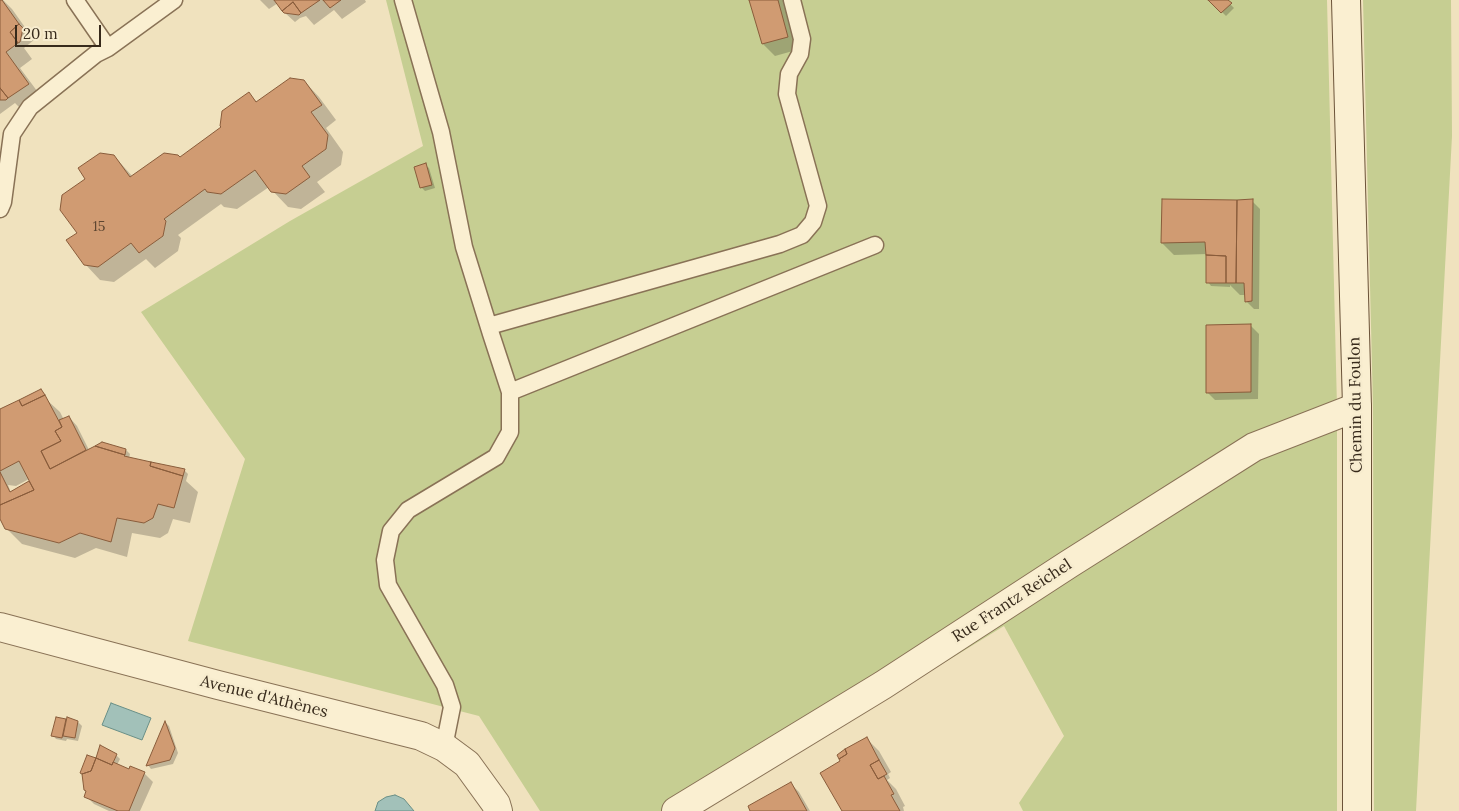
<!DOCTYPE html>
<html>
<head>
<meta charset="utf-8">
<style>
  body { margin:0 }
  #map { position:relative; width:1459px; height:811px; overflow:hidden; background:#f0e2be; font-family:Lora,serif }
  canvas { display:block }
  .scale { position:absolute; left:15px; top:25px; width:86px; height:22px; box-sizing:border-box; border:2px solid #372a1b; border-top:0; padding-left:6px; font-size:15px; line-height:18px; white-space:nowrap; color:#372a1b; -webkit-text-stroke:4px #f7ecce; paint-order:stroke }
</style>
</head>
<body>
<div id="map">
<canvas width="1459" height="811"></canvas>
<div class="scale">20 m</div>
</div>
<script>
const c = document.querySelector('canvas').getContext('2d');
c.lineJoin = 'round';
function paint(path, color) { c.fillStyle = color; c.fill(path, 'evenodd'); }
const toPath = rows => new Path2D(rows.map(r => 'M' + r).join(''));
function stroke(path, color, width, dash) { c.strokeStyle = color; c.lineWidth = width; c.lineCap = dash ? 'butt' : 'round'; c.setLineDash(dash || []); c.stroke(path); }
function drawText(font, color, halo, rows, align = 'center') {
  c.font = font + ' Lora,serif'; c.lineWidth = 5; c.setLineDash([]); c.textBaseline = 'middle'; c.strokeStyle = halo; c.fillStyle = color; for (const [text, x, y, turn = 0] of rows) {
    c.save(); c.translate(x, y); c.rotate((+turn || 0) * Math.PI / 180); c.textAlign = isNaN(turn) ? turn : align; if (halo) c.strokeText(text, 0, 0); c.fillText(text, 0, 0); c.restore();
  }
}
paint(toPath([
  [386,0,1327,0,1337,407,1337,811,1023,811,1019,803,1064,736,1004,626,703,811,540,811,479,716,188,641,245,459,141,312,290,221,423,146],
  [1363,0,1451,0,1452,136,1416,811,1374,811,1373,407]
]), '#c6ce92');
const water = toPath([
  [111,703,151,718,142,740,102,725,111,703],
  [395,795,404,799,414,811,375,811,378,802,386,797,395,795]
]);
paint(water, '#a2c1b9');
stroke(water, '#698f87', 1);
paint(toPath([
  [0,0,3,0,12,9,34,40,24,48,32,59,20,68,43,99,25,113,15,103,0,114],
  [260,0,365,0,366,2,342,19,334,10,314,25,306,16,300,18,295,22,285,13,278,3,269,9],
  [751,0,786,0,800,49,775,56,763,44],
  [1210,0,1226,0,1234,8,1226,16],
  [304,81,319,97,336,120,326,128,343,152,341,165,317,182,325,192,301,209,288,207,269,187,237,209,224,207,221,204,178,235,181,238,178,251,155,268,146,259,114,282,100,280,85,264,78,233,87,179,114,156,133,177,180,159,223,128,248,93,258,103],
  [425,165,429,168,435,188,425,191,421,187],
  [1252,201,1260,209,1259,309,1254,309,1246,301,1246,295,1240,295,1230,285,1230,287,1211,286,1208,282,1207,254,1174,255,1162,243],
  [1251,326,1259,334,1258,399,1215,400,1207,392],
  [44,394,48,401,60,412,64,420,69,417,77,426,89,450,102,444,126,450,130,454,129,458,184,470,188,474,186,481,198,492,190,523,173,519,168,533,160,538,132,533,127,557,96,548,75,558,22,544,6,528,0,517,0,411],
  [29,479,33,488,28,483,11,493,8,485,16,486],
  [57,718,78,722,82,726,78,741,67,739,66,741,56,739,53,735],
  [166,723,169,726,178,753,173,764,151,769,148,765],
  [867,739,879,751,891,772,888,774,890,778,887,780,896,789,905,806,903,807,904,811,843,811,842,762],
  [116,755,120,759,117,765,130,771,144,773,153,782,140,811,109,811,94,804,86,796,87,792,85,790,97,760],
  [791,784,799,792,810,811,752,811]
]), '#0003');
const building = toPath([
  [0,0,2,0,19,24,10,32,18,43,6,52,29,84,8,98,0,88,0,0],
  [274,0,320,0,301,13,293,2,282,11,274,0],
  [323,0,341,0,330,8,323,0],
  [749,0,778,0,788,37,762,44,749,0],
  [1208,0,1228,0,1232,3,1221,13,1208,0],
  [293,2,301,13,299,15,284,13,282,11,293,2],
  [19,24,23,28,20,42,18,43,10,32,19,24],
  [290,78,304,80,322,105,311,112,328,135,326,149,302,166,310,177,286,194,271,192,255,170,221,194,207,192,205,189,164,219,166,221,163,236,139,253,131,243,98,267,84,265,66,240,77,233,60,210,62,195,85,179,78,168,100,153,114,155,130,177,164,153,178,155,180,157,221,127,220,126,222,111,249,92,256,102,290,78],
  [0,88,8,98,6,100,0,100,0,88],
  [426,163,432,185,420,188,414,167,426,163],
  [1162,199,1237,200,1236,283,1226,283,1226,256,1206,255,1205,242,1161,243,1162,199],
  [1253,199,1252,301,1245,302,1244,283,1236,283,1237,200,1253,199],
  [1206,255,1226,256,1226,283,1206,283,1206,255],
  [1251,324,1251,392,1206,393,1206,325,1251,324],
  [41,389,45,395,22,406,19,400,41,389],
  [45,395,62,427,55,431,61,441,41,451,50,469,95,446,125,455,124,456,151,462,150,466,183,476,174,508,158,504,153,518,144,523,117,518,111,542,80,533,59,543,5,529,0,519,0,505,34,490,19,461,0,471,0,409,19,400,22,406,45,395],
  [69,416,86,450,50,469,41,451,61,441,55,431,62,427,59,420,69,416],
  [102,442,126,449,125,455,95,446,102,442],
  [151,462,185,469,183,476,150,466,151,462],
  [0,472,10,492,29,481,34,490,0,505,0,472],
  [56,717,66,719,62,738,51,736,56,717],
  [67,717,78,721,75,738,63,736,67,717],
  [165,721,175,748,170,760,146,766,165,721],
  [867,737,879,760,870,765,878,779,884,776,894,794,891,795,900,811,842,811,820,773,840,761,839,759,847,754,845,749,867,737],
  [100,745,117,754,112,765,96,758,100,745],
  [845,749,847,754,839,759,837,755,845,749],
  [87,755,96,758,91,771,82,774,80,773,87,755],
  [96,758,112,765,113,762,129,769,130,766,145,772,129,811,118,811,84,797,86,791,84,790,82,774,91,771,96,758],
  [879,760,887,774,878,779,870,765,879,760],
  [791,782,807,811,750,811,748,806,791,782]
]);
paint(building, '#d09b72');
stroke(building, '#895c3b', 1);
const lane = toPath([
  [75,0,108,48],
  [403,0,441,132,464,247,491,334,510,392,510,432,496,457,408,510,391,531,385,560,388,585,445,685,452,707,444,747],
  [0,209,3,202,12,134,30,107,96,54,108,48,174,0],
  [489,326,780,244,802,235,813,222,818,206,787,94,789,74,800,54,802,39,792,0],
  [510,392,875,245]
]);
const street = toPath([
  [0,627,218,685,421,736,444,747,467,764,496,804,498,811],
  [676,811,883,685,1069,564,1254,447,1357,407]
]);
const secondary = toPath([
  [1346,0,1357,407,1357,811]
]);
stroke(lane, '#897256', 19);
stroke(street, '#897256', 30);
stroke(secondary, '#6b5339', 30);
stroke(lane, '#faefd1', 16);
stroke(street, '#faefd1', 28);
stroke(secondary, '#faefd1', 28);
drawText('14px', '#5d4631', null, [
  ["15",99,227]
]);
drawText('16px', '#372a1b', '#f7ecce', [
  ["Chemin du Foulon",1356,405,-91],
  ["Rue Frantz Reichel",1012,601,-33],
  ["Avenue d'Athènes",264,697,14]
]);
</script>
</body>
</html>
